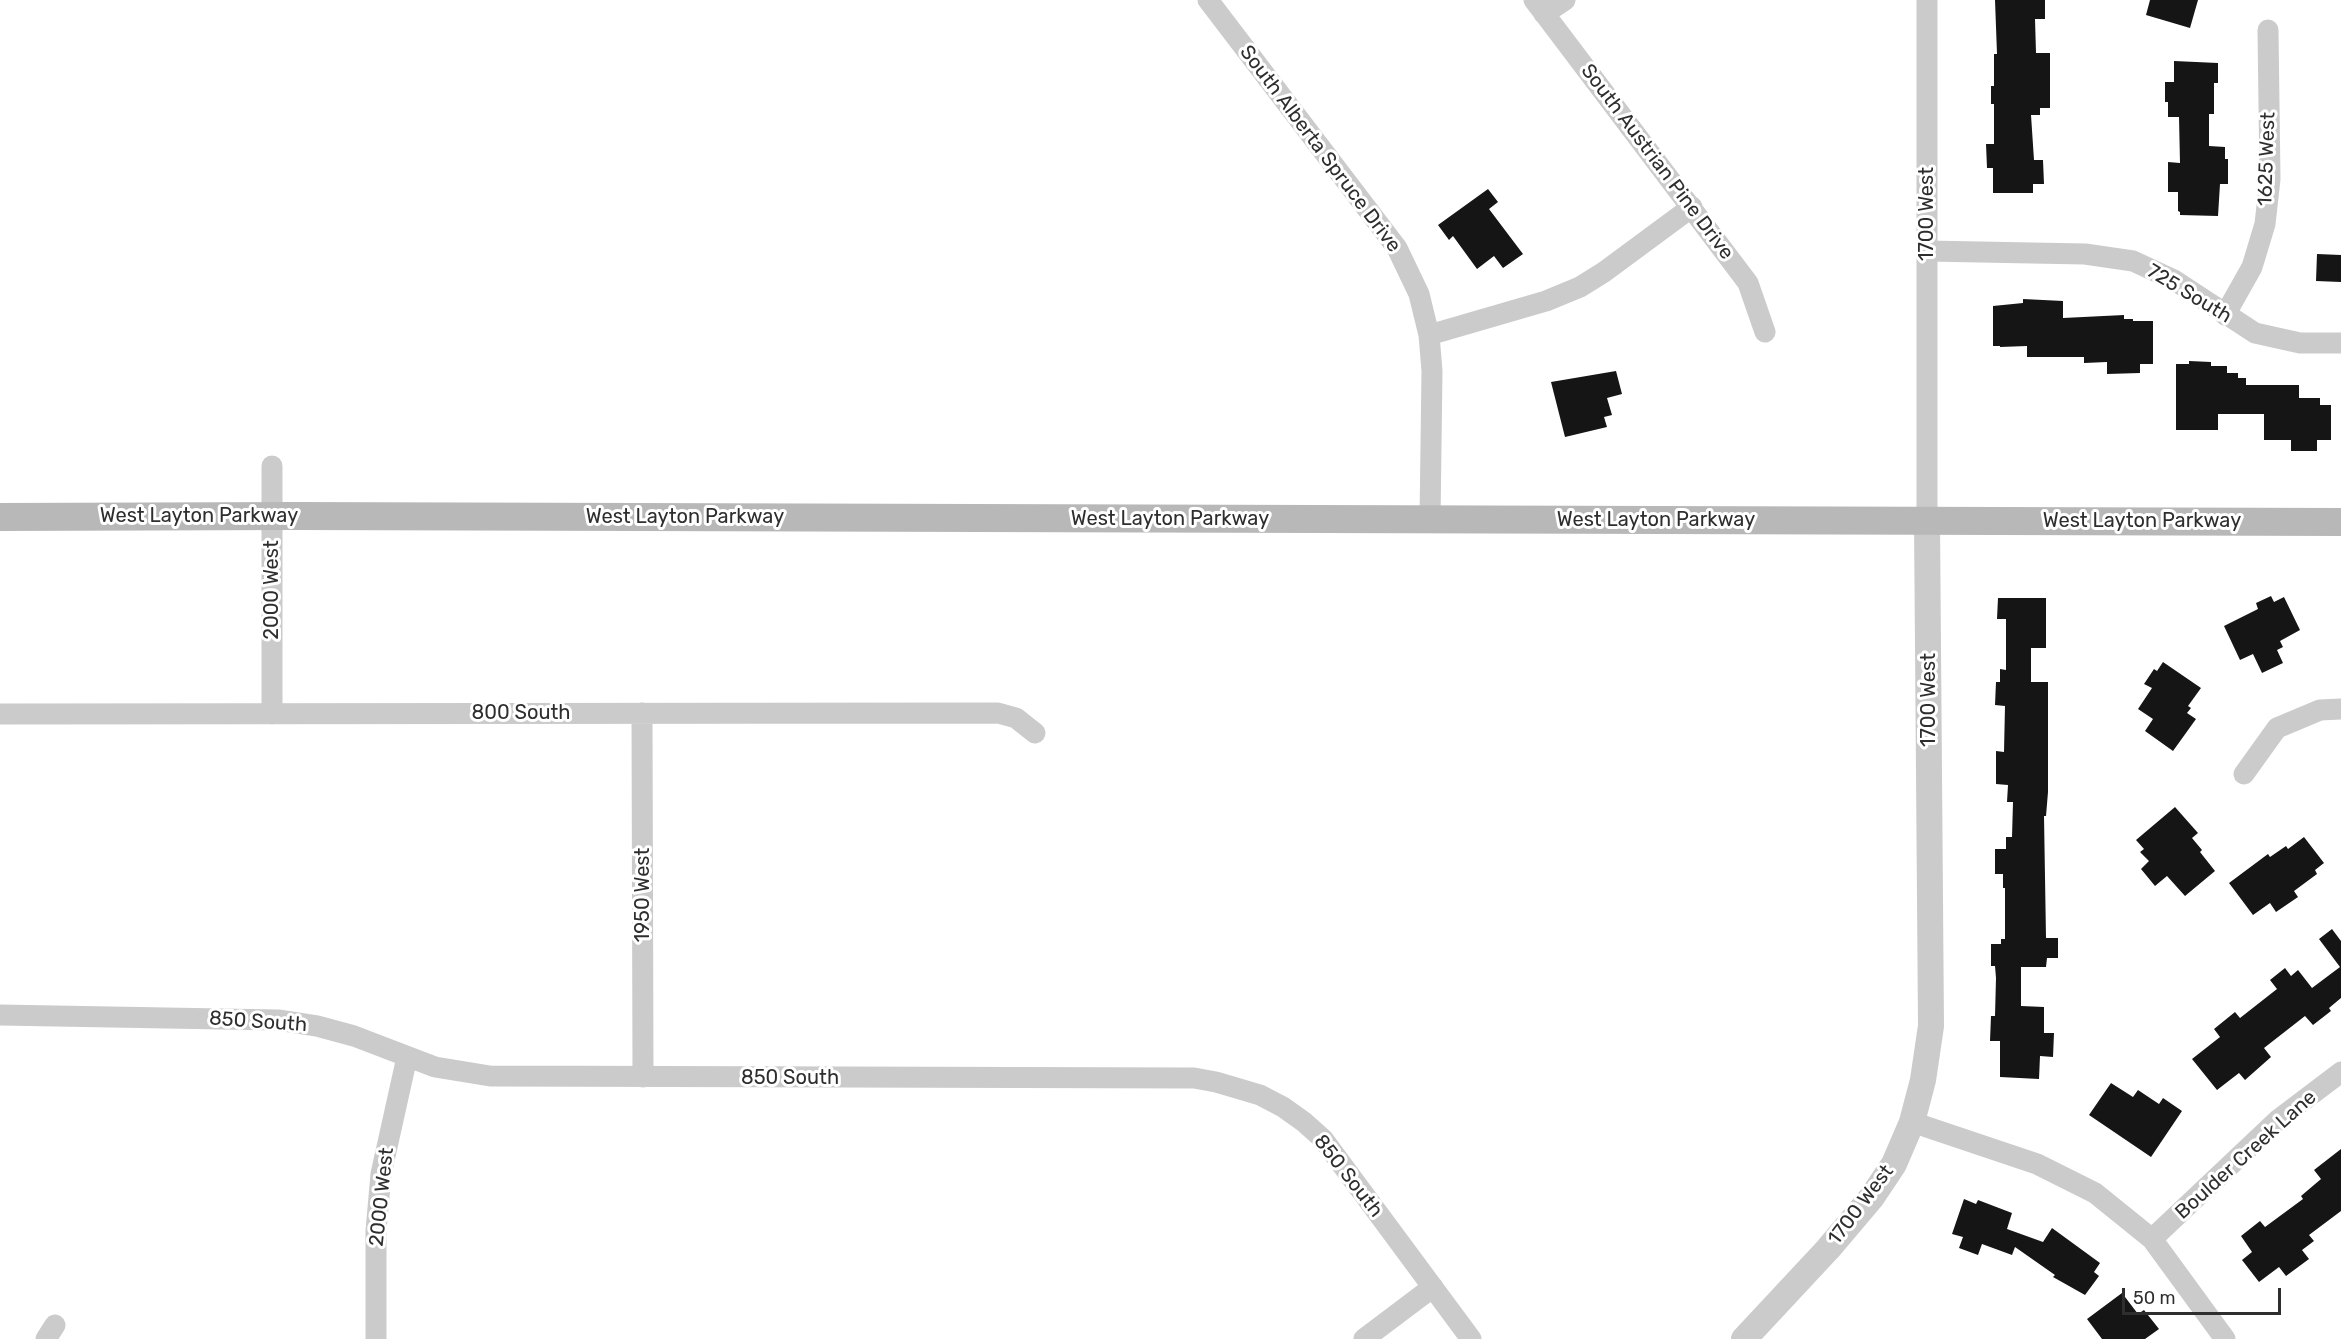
<!DOCTYPE html>
<html>
<head>
<meta charset="utf-8">
<style>
  body { margin:0 }
  #map { position:relative; width:2341px; height:1339px; overflow:hidden; background:#fff; font-family:Rubik,sans-serif }
  canvas { display:block }
  .scale { position:absolute; left:2122px; top:1288px; width:159px; height:27px; box-sizing:border-box; border:3px solid #2e2e2e; border-top:0; padding-left:8px; font-size:18px; line-height:21px; white-space:nowrap; color:#2e2e2e; -webkit-text-stroke:4px #fff; paint-order:stroke }
</style>
</head>
<body>
<div id="map">
<canvas width="2341" height="1339"></canvas>
<div class="scale">50 m</div>
</div>
<script>
const c = document.querySelector('canvas').getContext('2d');
c.lineJoin = 'round';
function paint(path, color) { c.fillStyle = color; c.fill(path, 'evenodd'); }
const toPath = rows => new Path2D(rows.map(r => 'M' + r).join(''));
function stroke(path, color, width, dash) { c.strokeStyle = color; c.lineWidth = width; c.lineCap = dash ? 'butt' : 'round'; c.setLineDash(dash || []); c.stroke(path); }
function drawText(font, color, halo, rows, align = 'center') {
  c.font = font + ' Rubik,sans-serif'; c.lineWidth = 6; c.setLineDash([]); c.textBaseline = 'middle'; c.strokeStyle = halo; c.fillStyle = color; for (const [text, x, y, turn = 0] of rows) {
    c.save(); c.translate(x, y); c.rotate((+turn || 0) * Math.PI / 180); c.textAlign = isNaN(turn) ? turn : align; if (halo) c.strokeText(text, 0, 0); c.fillText(text, 0, 0); c.restore();
  }
}
paint(toPath([
  [1995,0,2045,0,2045,19,2035,19,2036,53,2050,53,2050,108,2040,108,2040,115,2031,115,2034,160,2043,160,2044,184,2033,184,2033,193,1993,193,1993,168,1987,168,1986,144,1994,144,1994,104,1991,104,1991,86,1994,86,1994,54,1997,54],
  [2150,0,2198,0,2190,28,2146,15],
  [2174,61,2218,63,2218,83,2214,83,2214,114,2209,114,2209,146,2225,147,2225,159,2228,159,2228,184,2220,184,2218,216,2180,215,2180,212,2178,211,2178,192,2168,192,2168,162,2180,163,2179,117,2168,117,2168,102,2165,102,2165,82,2174,82],
  [1488,189,1498,202,1489,209,1523,254,1503,268,1494,256,1477,269,1453,236,1449,240,1438,225],
  [2317,254,2341,255,2341,282,2316,281],
  [2023,299,2063,301,2063,318,2124,315,2124,319,2133,319,2133,321,2153,321,2153,364,2140,364,2140,373,2107,374,2107,362,2084,363,2084,357,2027,357,2027,346,2000,347,2000,346,1993,346,1993,306,2023,303],
  [2189,361,2211,362,2211,366,2227,366,2227,373,2238,373,2238,378,2246,378,2246,385,2299,385,2299,398,2320,398,2320,405,2331,405,2331,440,2317,440,2317,451,2291,451,2291,440,2264,440,2264,414,2218,414,2218,430,2176,430,2176,364,2189,364],
  [1616,371,1622,394,1607,398,1612,415,1604,417,1607,427,1565,437,1551,382],
  [2271,596,2274,602,2284,597,2300,630,2280,641,2283,647,2277,650,2283,663,2262,673,2253,654,2240,660,2224,626,2258,609,2256,603],
  [1998,598,2046,598,2046,648,2031,648,2031,682,2048,682,2048,792,2046,816,2044,816,2046,938,2058,938,2058,958,2047,958,2046,967,2021,967,2021,1006,2044,1007,2044,1033,2054,1033,2053,1057,2040,1056,2039,1079,2000,1077,2000,1041,1990,1041,1991,1016,1995,1016,1996,978,1995,966,1991,966,1991,944,2001,944,2001,939,2005,939,2005,888,2003,888,2003,874,1995,874,1995,849,2006,849,2006,837,2012,837,2013,802,2007,802,2008,785,1996,784,1996,751,2004,752,2005,706,1995,705,1996,682,2000,682,2000,669,2006,670,2006,619,1997,619],
  [2163,662,2201,688,2188,706,2191,708,2187,713,2196,719,2173,751,2145,731,2153,719,2138,709,2152,688,2144,684,2154,669,2157,671],
  [2175,807,2198,833,2192,838,2202,850,2200,852,2215,871,2185,896,2167,876,2155,886,2141,869,2149,861,2140,852,2144,849,2136,840],
  [2304,837,2324,863,2315,870,2317,874,2294,891,2298,897,2276,912,2270,903,2253,915,2229,883,2268,854,2270,857,2286,846,2288,849],
  [2332,929,2341,941,2341,998,2329,1008,2331,1011,2313,1025,2305,1016,2264,1048,2271,1057,2245,1080,2239,1073,2217,1090,2192,1059,2220,1037,2214,1029,2235,1012,2240,1018,2277,989,2270,980,2285,968,2291,976,2298,970,2312,988,2340,967,2319,939],
  [2111,1083,2133,1097,2138,1090,2159,1104,2163,1098,2182,1111,2151,1157,2089,1115],
  [2341,1149,2341,1211,2309,1235,2314,1241,2302,1250,2309,1259,2286,1276,2279,1267,2259,1282,2242,1260,2252,1252,2241,1236,2260,1221,2265,1227,2303,1199,2301,1196,2321,1179,2314,1170],
  [1964,1199,1976,1204,1978,1200,2012,1213,2007,1229,2043,1242,2052,1228,2100,1263,2094,1272,2099,1276,2085,1295,2053,1277,2055,1275,2015,1247,2012,1255,1982,1244,1978,1255,1959,1248,1963,1237,1952,1234],
  [2122,1293,2138,1314,2144,1310,2159,1329,2145,1339,2102,1339,2087,1319]
]), '#151515');
stroke(toPath([
  [1208,0,1397,248,1419,294,1429,335,1432,371,1430,520],
  [1534,0,1748,283,1765,332],
  [1927,0,1927,521],
  [1544,14,1565,0],
  [1927,251,2085,254,2133,261,2174,280,2255,333,2300,343,2341,343],
  [2225,315,2252,267,2265,224,2270,179,2268,30],
  [1429,335,1546,301,1580,287,1604,272,1692,207],
  [642,713,643,1077],
  [0,714,998,713,1016,718,1035,733],
  [272,714,272,466],
  [2244,774,2277,728,2320,710,2341,709],
  [0,1015,278,1020,317,1026,354,1036,435,1067,490,1076,1194,1078,1216,1082,1260,1095,1283,1107,1304,1122,1323,1139,1471,1339],
  [1912,1122,2037,1164,2095,1193,2152,1239,2225,1339],
  [2152,1239,2279,1119,2341,1072],
  [46,1339,55,1325],
  [376,1339,376,1231,381,1174,407,1057],
  [1364,1339,1433,1287]
]), '#cbcbcb', 21);
stroke(toPath([
  [1744,1339,1828,1249,1872,1197,1894,1164,1912,1122,1923,1080,1931,1026,1927,521]
]), '#cbcbcb', 26);
stroke(toPath([
  [0,517,294,516,2341,522]
]), '#b8b8b8', 28);
drawText('20px', '#2e2e2e', '#fff', [
  ["South Alberta Spruce Drive",1320,149,53],
  ["1625 West",2267,159,-88],
  ["South Austrian Pine Drive",1657,162,53],
  ["1700 West",1927,214,-90],
  ["725 South",2189,294,31],
  ["West Layton Parkway",199,516],
  ["West Layton Parkway",685,517],
  ["West Layton Parkway",1170,519],
  ["West Layton Parkway",1656,520],
  ["West Layton Parkway",2142,521],
  ["2000 West",272,590,-90],
  ["1700 West",1929,700,-90],
  ["800 South",521,713],
  ["1950 West",643,895,-90],
  ["850 South",258,1022,4],
  ["850 South",790,1078],
  ["Boulder Creek Lane",2246,1155,-42],
  ["850 South",1348,1176,52],
  ["2000 West",382,1197,-84],
  ["1700 West",1861,1205,-53]
]);
</script>
</body>
</html>
